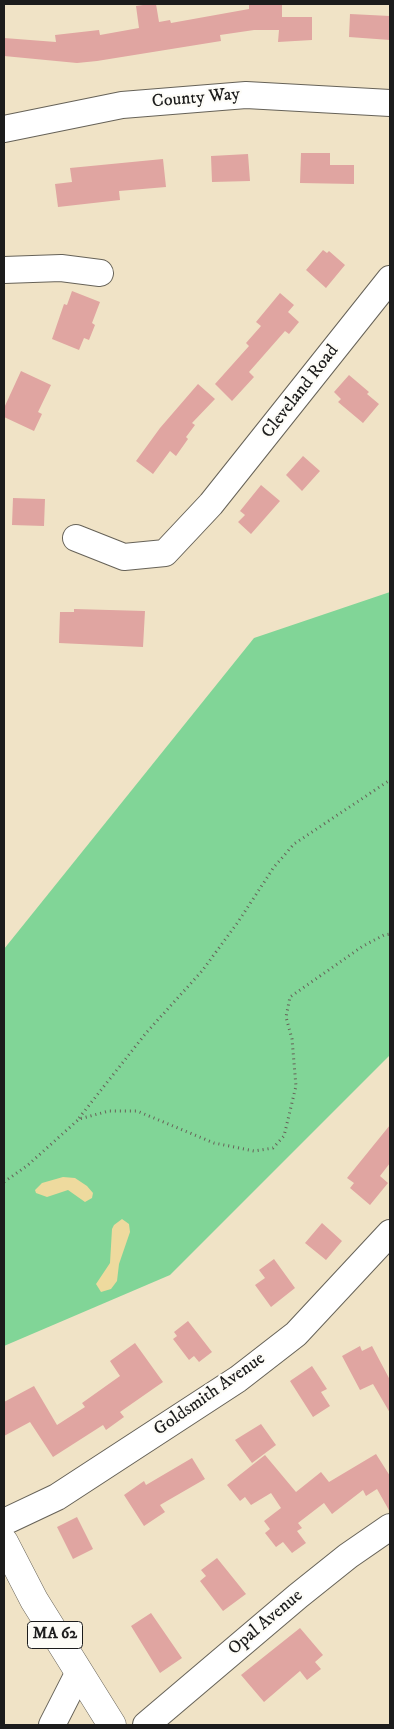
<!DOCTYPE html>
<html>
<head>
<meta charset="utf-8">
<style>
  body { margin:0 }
  #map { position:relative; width:394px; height:1729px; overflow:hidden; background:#f0e3c6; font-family:"IM FELL DW Pica",serif }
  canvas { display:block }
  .frame { position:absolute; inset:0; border:5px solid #1c1c1c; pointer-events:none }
</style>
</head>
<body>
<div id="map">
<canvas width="394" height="1729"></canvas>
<div class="frame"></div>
</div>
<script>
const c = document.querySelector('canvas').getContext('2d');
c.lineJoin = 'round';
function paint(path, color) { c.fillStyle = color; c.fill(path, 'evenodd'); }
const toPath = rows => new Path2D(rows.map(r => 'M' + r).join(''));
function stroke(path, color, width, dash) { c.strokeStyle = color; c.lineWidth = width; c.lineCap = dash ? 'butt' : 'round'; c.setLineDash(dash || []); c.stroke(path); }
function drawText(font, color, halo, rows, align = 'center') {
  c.font = font + ' "IM FELL DW Pica",serif'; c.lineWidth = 4.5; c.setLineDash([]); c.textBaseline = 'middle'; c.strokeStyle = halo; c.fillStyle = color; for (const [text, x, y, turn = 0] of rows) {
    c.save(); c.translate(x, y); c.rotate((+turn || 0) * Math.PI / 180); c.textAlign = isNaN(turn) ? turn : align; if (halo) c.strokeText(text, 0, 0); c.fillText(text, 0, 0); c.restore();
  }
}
paint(toPath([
  [390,592,390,1055,170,1275,4,1346,4,949,254,638]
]), '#81d597');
paint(toPath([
  [63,1177,75,1178,87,1186,93,1193,92,1198,85,1202,68,1190,47,1197,36,1193,35,1190,42,1183],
  [122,1219,129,1224,130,1232,119,1264,117,1281,111,1289,101,1292,96,1284,110,1263,112,1229,114,1225]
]), '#eeda9e');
paint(toPath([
  [150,4,156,4,159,22,170,20,171,23,249,9,249,4,282,4,282,17,312,17,312,40,278,42,279,30,254,30,220,35,221,41,97,61,77,63,4,56,4,38,56,42,55,35,99,30,100,35,139,28,136,6],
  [350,14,390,16,390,40,349,37],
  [301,153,330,153,330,165,354,165,354,184,300,183],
  [248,154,250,181,212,182,211,156],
  [163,159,166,187,119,191,120,200,58,207,55,184,72,182,70,168],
  [323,250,327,253,329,251,345,265,326,288,306,270],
  [72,291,100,302,92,323,95,325,89,340,84,338,79,350,52,339,64,304,67,305],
  [280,293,294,305,288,312,299,322,289,334,285,331,249,372,254,377,232,401,215,384,249,346,246,343,261,326,256,322],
  [21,371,51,385,38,412,42,414,34,431,4,417,4,408],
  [349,375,369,392,367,394,379,404,363,423,338,402,341,399,334,392],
  [198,384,215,399,192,423,195,425,186,437,188,439,176,456,170,451,153,474,136,461,160,428],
  [303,456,320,471,302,491,286,475],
  [261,485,280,501,251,534,238,522,245,515,240,511],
  [13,498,45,499,44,526,12,525],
  [74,609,145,611,143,647,59,643,60,612,74,612],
  [390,1125,390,1163,380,1176,388,1183,370,1205,350,1188,354,1183,347,1178],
  [322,1223,342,1241,326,1260,305,1243],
  [274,1259,295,1288,271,1307,255,1285,265,1278,259,1270],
  [188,1321,212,1352,199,1362,194,1356,189,1360,173,1339,177,1336,174,1332],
  [135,1343,163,1382,120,1412,124,1417,106,1430,103,1425,53,1457,30,1422,4,1436,4,1402,34,1386,57,1425,85,1407,82,1403,120,1376,110,1361],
  [360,1346,362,1351,372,1346,390,1380,390,1413,373,1384,360,1390,342,1356],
  [312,1366,327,1389,321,1392,330,1406,313,1417,290,1381],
  [261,1424,276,1445,252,1463,235,1440],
  [376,1454,390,1476,390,1512,377,1489,366,1496,363,1490,332,1514,324,1503,298,1523,302,1528,297,1531,306,1543,292,1553,283,1542,276,1547,265,1533,270,1529,264,1521,281,1508,271,1493,251,1505,245,1497,240,1501,227,1485,265,1455,296,1492,321,1472,329,1482],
  [192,1458,205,1479,160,1505,165,1512,144,1526,124,1495,144,1481,146,1485],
  [77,1517,93,1549,73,1559,57,1527],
  [217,1558,246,1594,223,1611,200,1581,206,1576,201,1570],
  [151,1613,182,1658,160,1673,131,1626],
  [300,1628,323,1655,315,1662,321,1669,307,1680,300,1671,264,1702,241,1675]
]), '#e0a5a1');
const minor = toPath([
  [4,129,122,105,246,95,390,103],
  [4,270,61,268,100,273],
  [76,538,124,557,165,553,211,504,390,279],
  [4,1522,57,1497,238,1379,296,1334,390,1233],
  [52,1725,78,1674],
  [146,1725,298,1596,348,1556,390,1527]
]);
const major = toPath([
  [4,1542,34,1600,112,1725]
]);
stroke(minor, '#666258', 28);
stroke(major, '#666258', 29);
stroke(toPath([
  [79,1118,146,1033,202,971,238,922,274,867,294,844,390,780],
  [4,1182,28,1165,79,1119,109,1111,137,1111,214,1143,254,1151,273,1148,284,1136,296,1086,292,1039,286,1017,290,997,363,946,384,935,390,934]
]), '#666258', 3, [1, 4]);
stroke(minor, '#fff', 26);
stroke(major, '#fff', 28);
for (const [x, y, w] of [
  [55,1635,55]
]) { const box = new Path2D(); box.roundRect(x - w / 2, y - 13.5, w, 27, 4); c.fillStyle = '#fdfcf7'; c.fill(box); stroke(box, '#1c1c1c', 1); }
drawText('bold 16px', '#1c1c1c', null, [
  ["MA 62",55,1635]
]);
drawText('18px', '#1c1c1c', '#fdfcf7', [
  ["County Way",196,99,-5],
  ["Cleveland Road",301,392,-52],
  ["Goldsmith Avenue",210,1395,-35],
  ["Opal Avenue",266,1623,-40]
]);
</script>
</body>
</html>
